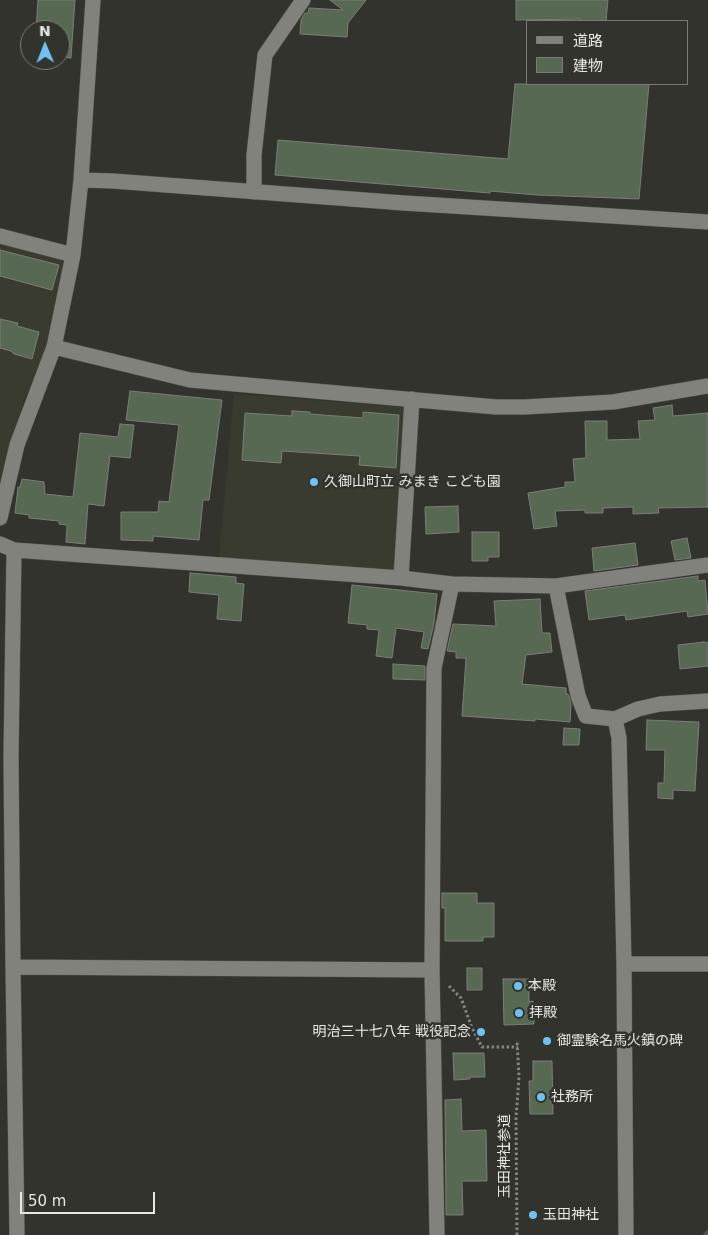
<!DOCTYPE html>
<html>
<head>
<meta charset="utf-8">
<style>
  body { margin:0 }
  #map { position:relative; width:708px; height:1235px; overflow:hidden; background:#32332d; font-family:"DejaVu Sans","Noto Sans JP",sans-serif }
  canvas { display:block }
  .legend { position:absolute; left:526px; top:20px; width:162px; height:65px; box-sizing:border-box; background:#32332d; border:1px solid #7a7b76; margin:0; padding:6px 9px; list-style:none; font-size:15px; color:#e7e7e3 }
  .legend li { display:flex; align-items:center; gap:10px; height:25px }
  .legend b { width:25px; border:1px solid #7a7b76 }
  .north { position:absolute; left:20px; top:20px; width:50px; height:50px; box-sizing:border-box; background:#32332d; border:1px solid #7a7b76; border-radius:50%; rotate:359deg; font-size:14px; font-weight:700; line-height:20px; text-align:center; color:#e7e7e3 }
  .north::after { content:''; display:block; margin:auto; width:18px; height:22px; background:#6dc2f3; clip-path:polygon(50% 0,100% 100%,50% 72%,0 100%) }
  .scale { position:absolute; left:20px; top:1192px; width:135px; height:22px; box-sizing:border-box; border:2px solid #e7e7e3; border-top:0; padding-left:6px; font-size:15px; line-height:18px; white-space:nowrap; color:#e7e7e3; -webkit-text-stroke:4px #32332d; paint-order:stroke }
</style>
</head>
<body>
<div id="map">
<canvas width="708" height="1235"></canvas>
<ul class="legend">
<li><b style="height:6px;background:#81827b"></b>道路</li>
<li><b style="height:14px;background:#586953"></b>建物</li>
</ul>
<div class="north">N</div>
<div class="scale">50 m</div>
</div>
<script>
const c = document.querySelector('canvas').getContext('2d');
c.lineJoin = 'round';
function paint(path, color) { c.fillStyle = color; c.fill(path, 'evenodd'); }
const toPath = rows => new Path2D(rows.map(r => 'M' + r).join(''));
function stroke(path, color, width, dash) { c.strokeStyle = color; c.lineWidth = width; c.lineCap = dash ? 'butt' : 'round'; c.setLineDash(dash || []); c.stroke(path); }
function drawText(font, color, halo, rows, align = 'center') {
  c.font = font + ' "DejaVu Sans","Noto Sans JP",sans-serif'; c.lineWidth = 5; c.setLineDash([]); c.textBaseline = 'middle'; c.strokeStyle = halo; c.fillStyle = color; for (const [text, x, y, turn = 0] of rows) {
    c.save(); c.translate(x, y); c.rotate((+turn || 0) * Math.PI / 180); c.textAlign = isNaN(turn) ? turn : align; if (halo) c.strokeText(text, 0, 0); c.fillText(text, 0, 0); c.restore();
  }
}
paint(toPath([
  [0,240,58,255,65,268,52,328,34,386,25,396,0,485],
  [234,394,405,407,397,572,219,558]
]), '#393b2f');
stroke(toPath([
  [706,1235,708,1233]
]), '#485b51', 5.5);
const building = toPath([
  [38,0,75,0,71,58,60,57,60,30,36,30,38,0],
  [330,0,366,0,348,23,347,37,300,34,301,20,305,13,308,13,309,8,343,10,330,0],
  [516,0,608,0,606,21,579,21,580,19,516,20,516,0],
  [515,84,649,84,639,199,537,195,490,191,490,193,275,175,278,140,508,159,515,84],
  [0,250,59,265,52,290,0,276,0,250],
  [0,319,18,323,17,326,39,332,32,359,14,354,11,351,0,348,0,319],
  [130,391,222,400,209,500,203,500,199,540,153,536,153,541,121,540,121,512,158,512,159,501,169,502,179,425,126,420,130,391],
  [672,405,673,416,708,413,708,507,658,508,659,513,633,514,633,507,603,508,603,513,585,513,585,510,555,511,557,526,534,529,528,493,565,487,565,482,575,482,573,459,586,458,585,421,607,421,607,440,640,439,638,421,655,420,653,408,672,405],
  [292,411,310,412,310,414,363,418,363,412,399,415,396,468,359,465,360,456,282,451,281,463,242,460,245,413,292,416,292,411],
  [120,424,134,425,130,458,110,456,104,506,88,504,85,544,66,542,67,525,59,524,59,521,29,518,29,515,15,513,18,487,20,487,22,479,44,482,45,494,73,497,80,433,118,437,120,424],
  [458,506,459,532,426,534,425,507,458,506],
  [472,532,499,532,499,557,488,557,488,561,472,561,472,532],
  [687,538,691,558,675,560,671,541,687,538],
  [635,543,638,565,594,571,592,548,635,543],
  [190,573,236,577,236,583,244,584,241,621,217,619,219,595,189,592,190,573],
  [698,576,698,581,705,580,708,614,688,617,687,611,626,620,625,615,589,620,585,591,698,576],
  [352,585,437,594,434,623,428,649,421,648,424,632,396,628,392,658,376,656,379,630,367,629,367,625,348,623,352,585],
  [540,599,542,633,550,633,552,652,526,655,522,684,566,688,566,694,568,694,571,704,570,722,535,719,535,721,462,716,466,658,456,658,456,652,447,651,453,624,496,626,494,601,540,599],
  [704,642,708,643,708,666,680,669,678,645,704,642],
  [393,664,425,666,425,680,393,679,393,664],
  [647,720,699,722,695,791,673,790,673,799,658,798,658,783,664,783,665,750,646,750,647,720],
  [564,728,580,729,579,745,563,745,564,728],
  [442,893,477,893,477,903,494,903,494,937,483,937,483,941,445,941,445,908,442,908,442,893],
  [467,968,482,968,482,990,467,990,467,968],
  [503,979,529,979,529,1002,533,1001,534,1024,504,1025,503,979],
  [453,1053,484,1053,485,1077,470,1077,470,1079,454,1080,453,1053],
  [533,1061,552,1061,553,1114,530,1114,529,1081,533,1081,533,1061],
  [461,1099,462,1131,486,1130,487,1181,462,1181,463,1215,446,1215,445,1100,461,1099]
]);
paint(building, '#586953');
stroke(building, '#7a7e78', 1);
const street = toPath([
  [81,180,113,181,404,203,708,222],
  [254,192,254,155,265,55,303,0],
  [0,236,73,255],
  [54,347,190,380,496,407,525,407,613,402,708,386],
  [0,518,17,445,54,347,73,255,81,180,93,0],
  [0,544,14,550,401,578,452,584,556,586,708,565],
  [14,550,11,758,13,967,17,1235],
  [401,578,412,399],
  [556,586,578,696,586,716,615,719,638,709,660,704,708,701],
  [615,719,619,738,624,964,626,1235],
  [624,964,708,964],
  [13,967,432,970],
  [437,1235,432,970,434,668,452,584]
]);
stroke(street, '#4f504b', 16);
stroke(toPath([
  [449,986,461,998,472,1028,482,1047,518,1047],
  [517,1235,516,1118,519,1077,517,1040]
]), '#868681', 3, [2.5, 2.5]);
stroke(street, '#81827b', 15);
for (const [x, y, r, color] of [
  [314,482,5,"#6dc2f3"],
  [518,986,5,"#6dc2f3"],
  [519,1013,5,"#6dc2f3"],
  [481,1032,5,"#6dc2f3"],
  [547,1041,5,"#6dc2f3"],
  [541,1097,5,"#6dc2f3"],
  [533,1215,5,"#6dc2f3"]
]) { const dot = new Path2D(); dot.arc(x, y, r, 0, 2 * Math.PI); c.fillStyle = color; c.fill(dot); stroke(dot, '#32332d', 2); }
drawText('14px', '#e7e7e3', '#32332d', [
  ["久御山町立 みまき こども園",324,482],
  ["本殿",528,986],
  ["拝殿",529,1013],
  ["明治三十七八年 戦役記念",471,1032,"right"],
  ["御霊験名馬火鎮の碑",557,1041],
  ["社務所",551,1097],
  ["玉田神社",543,1215]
], 'left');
drawText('14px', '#e7e7e3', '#32332d', [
  ["玉田神社参道",505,1156,-90]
]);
</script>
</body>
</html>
